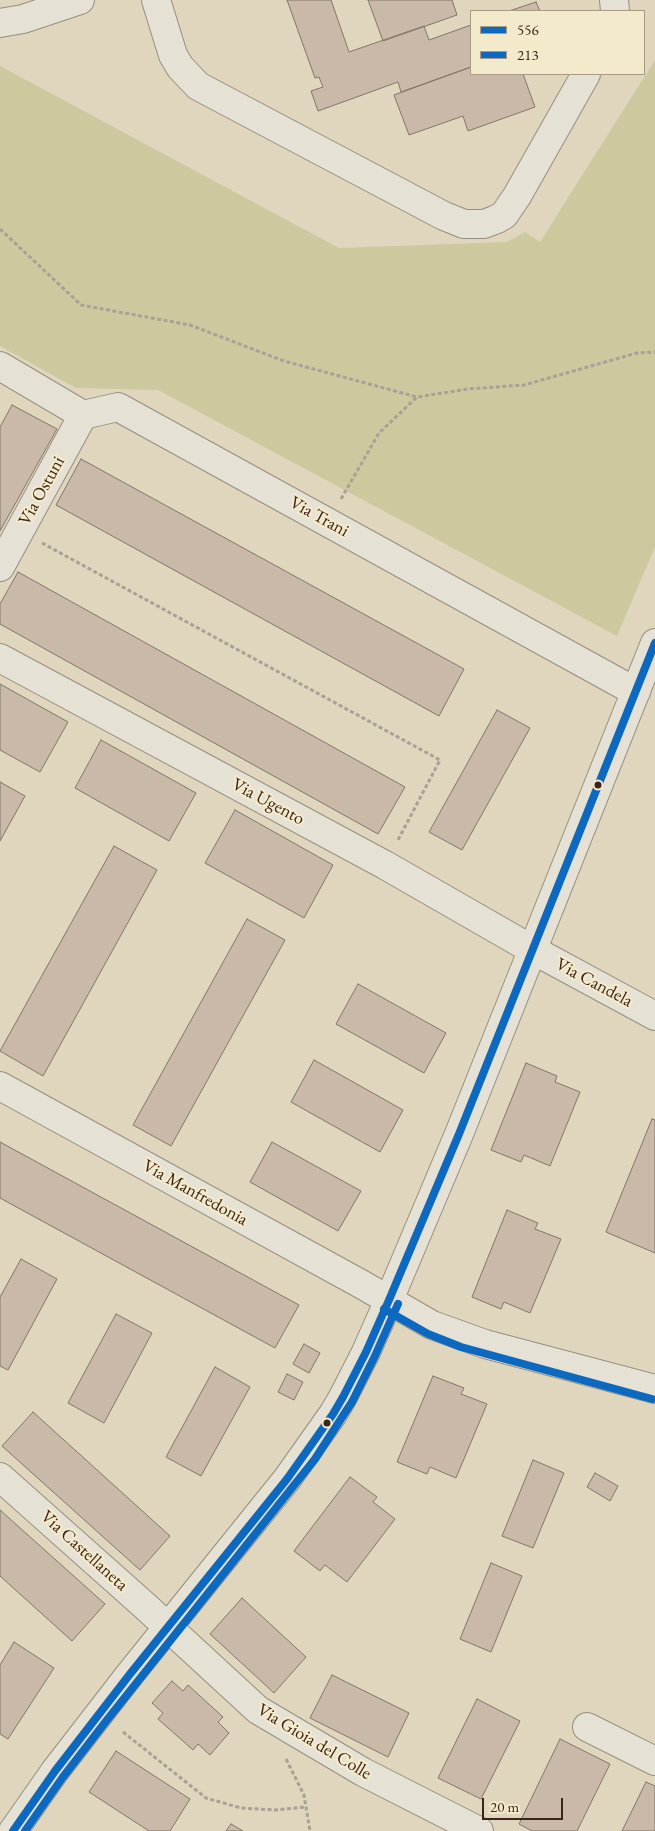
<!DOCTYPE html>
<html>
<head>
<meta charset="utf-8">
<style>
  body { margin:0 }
  #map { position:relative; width:655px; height:1831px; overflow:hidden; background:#dfd6bd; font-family:"EB Garamond",serif }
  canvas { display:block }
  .legend { position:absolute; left:470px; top:10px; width:175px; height:65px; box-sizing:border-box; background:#f3e9cb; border:1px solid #aa9a84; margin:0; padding:6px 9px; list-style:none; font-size:15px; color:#3d241a }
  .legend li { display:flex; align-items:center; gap:10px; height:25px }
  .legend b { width:25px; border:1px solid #aa9a84 }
  .scale { position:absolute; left:482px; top:1798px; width:81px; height:22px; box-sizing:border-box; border:2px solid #3d241a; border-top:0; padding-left:6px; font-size:15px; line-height:18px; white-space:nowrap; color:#3d241a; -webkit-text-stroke:4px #f3e9cb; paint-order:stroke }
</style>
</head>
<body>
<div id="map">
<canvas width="655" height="1831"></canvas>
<ul class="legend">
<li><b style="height:6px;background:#0c69bf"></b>556</li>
<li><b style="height:6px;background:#0c69bf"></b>213</li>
</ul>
<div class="scale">20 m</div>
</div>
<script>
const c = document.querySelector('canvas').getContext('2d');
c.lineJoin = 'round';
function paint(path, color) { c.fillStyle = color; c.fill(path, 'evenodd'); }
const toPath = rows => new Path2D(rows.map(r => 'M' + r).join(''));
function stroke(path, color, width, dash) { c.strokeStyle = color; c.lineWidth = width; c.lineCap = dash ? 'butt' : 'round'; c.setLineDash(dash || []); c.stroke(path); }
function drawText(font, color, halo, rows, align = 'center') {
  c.font = font + ' "EB Garamond",serif'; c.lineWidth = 4.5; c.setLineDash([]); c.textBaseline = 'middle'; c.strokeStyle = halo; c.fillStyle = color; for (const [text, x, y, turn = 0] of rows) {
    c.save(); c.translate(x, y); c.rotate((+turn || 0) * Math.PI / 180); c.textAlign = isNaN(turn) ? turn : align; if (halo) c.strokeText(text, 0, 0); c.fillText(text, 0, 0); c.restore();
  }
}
paint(toPath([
  [655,60,655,547,617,636,158,390,76,388,0,346,0,66,339,248,507,242,525,232,540,242]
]), '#ccc99f');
const building = toPath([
  [287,0,331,0,349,52,424,26,429,40,471,25,471,67,401,92,398,82,318,111,311,91,323,87,319,77,315,78,287,0],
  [368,0,452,0,457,15,383,41,368,0],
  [536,2,540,11,509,11,536,2],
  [471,67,471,74,523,74,535,107,468,131,463,116,409,135,394,95,471,67],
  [12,405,57,429,0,531,0,427,12,405],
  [81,459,464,669,439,716,56,505,81,459],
  [18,572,405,787,378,834,0,624,0,604,18,572],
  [0,684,68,722,40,772,0,750,0,684],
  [497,710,530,728,462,850,429,832,497,710],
  [101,740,196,793,169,841,75,788,101,740],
  [0,782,25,796,0,841,0,782],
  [235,810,333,865,304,918,205,863,235,810],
  [114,846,157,870,43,1076,0,1051,114,846],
  [247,919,285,940,171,1146,133,1125,247,919],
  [358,984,446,1033,424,1073,336,1024,358,984],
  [314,1060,403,1110,380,1152,291,1102,314,1060],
  [526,1063,557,1076,555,1082,580,1092,550,1166,524,1155,521,1162,491,1150,526,1063],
  [652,1119,655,1120,655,1253,606,1232,652,1119],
  [0,1142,299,1305,275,1348,0,1198,0,1142],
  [272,1142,361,1191,338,1231,250,1182,272,1142],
  [507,1210,538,1223,535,1229,561,1239,530,1313,504,1302,501,1309,472,1297,507,1210],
  [21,1259,57,1279,8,1370,0,1366,0,1297,21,1259],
  [116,1314,152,1333,104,1423,68,1403,116,1314],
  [304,1344,320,1353,309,1373,293,1364,304,1344],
  [215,1367,250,1387,201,1476,166,1457,215,1367],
  [287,1374,303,1382,294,1400,278,1392,287,1374],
  [433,1376,464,1388,461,1394,487,1404,456,1478,430,1467,427,1474,397,1462,433,1376],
  [33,1412,170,1536,140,1570,2,1446,33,1412],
  [533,1460,564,1473,533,1548,502,1536,533,1460],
  [595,1473,618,1486,610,1501,587,1487,595,1473],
  [350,1477,377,1497,373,1502,395,1519,347,1582,325,1565,320,1571,294,1551,350,1477],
  [0,1510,105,1604,72,1641,0,1576,0,1510],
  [491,1563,522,1576,491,1652,460,1639,491,1563],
  [242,1598,306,1657,274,1693,210,1634,242,1598],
  [14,1642,54,1668,8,1739,0,1734,0,1665,14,1642],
  [332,1675,409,1713,388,1757,310,1718,332,1675],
  [172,1681,183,1691,188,1685,223,1717,218,1722,229,1733,210,1755,198,1744,193,1750,158,1719,163,1713,152,1703,172,1681],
  [477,1699,520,1721,481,1799,438,1778,477,1699],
  [560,1739,610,1764,577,1831,532,1831,519,1824,560,1739],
  [116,1751,190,1799,170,1831,149,1831,89,1792,116,1751],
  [646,1782,655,1786,655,1831,622,1831,646,1782],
  [231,1824,243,1831,226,1831,231,1824]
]);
paint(building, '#cab8a8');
stroke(building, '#807769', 1);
const minor = toPath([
  [156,0,173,55,180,67,198,86,444,216,464,224,484,224,497,219,504,215,517,196,586,74],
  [614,0,615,11],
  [0,23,23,19,80,0],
  [0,366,83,415,118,407,636,692],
  [0,567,83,415],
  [0,658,385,865,533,950,655,1016],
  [0,1086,361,1284,432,1325,485,1344,655,1389],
  [0,1477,145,1606,258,1710,363,1772,479,1831],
  [587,1727,655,1761],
  [13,1831,55,1771,130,1674,287,1479,333,1414,343,1397,366,1352,389,1300,459,1134,655,643]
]);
stroke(minor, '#968e7f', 30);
stroke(toPath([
  [0,229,81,305,190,325,284,361,417,397],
  [341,499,379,433,417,397,468,389,524,385,637,353,655,352],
  [42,543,440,760,398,840],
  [123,1732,206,1798,241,1808,275,1810,306,1807],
  [286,1759,304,1795,310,1831]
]), '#a8a197', 3, [4, 2.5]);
stroke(minor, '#e5e1d4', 28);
stroke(toPath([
  [13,1831,55,1771,130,1674,287,1479,333,1414,343,1397,366,1352,389,1300,459,1134,655,643]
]), '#0c69bf', 8);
stroke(toPath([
  [384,1309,428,1334,461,1347,652,1399],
  [25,1831,63,1777,107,1720,315,1459,352,1402,375,1356,398,1304]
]), '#0c69bf', 8);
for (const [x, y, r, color] of [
  [598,785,4.5,"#3d241a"],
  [327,1423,4.5,"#3d241a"]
]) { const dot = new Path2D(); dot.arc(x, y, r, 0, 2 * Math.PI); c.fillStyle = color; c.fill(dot); stroke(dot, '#f3e9cb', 2); }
drawText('18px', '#3d241a', '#f3e9cb', [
  ["Via Ostuni",42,491,-61],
  ["Via Trani",319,517,29],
  ["Via Ugento",268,802,28],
  ["Via Candela",594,983,28],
  ["Via Manfredonia",195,1193,29],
  ["Via Castellaneta",84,1551,42],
  ["Via Gioia del Colle",314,1742,31]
]);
</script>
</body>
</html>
